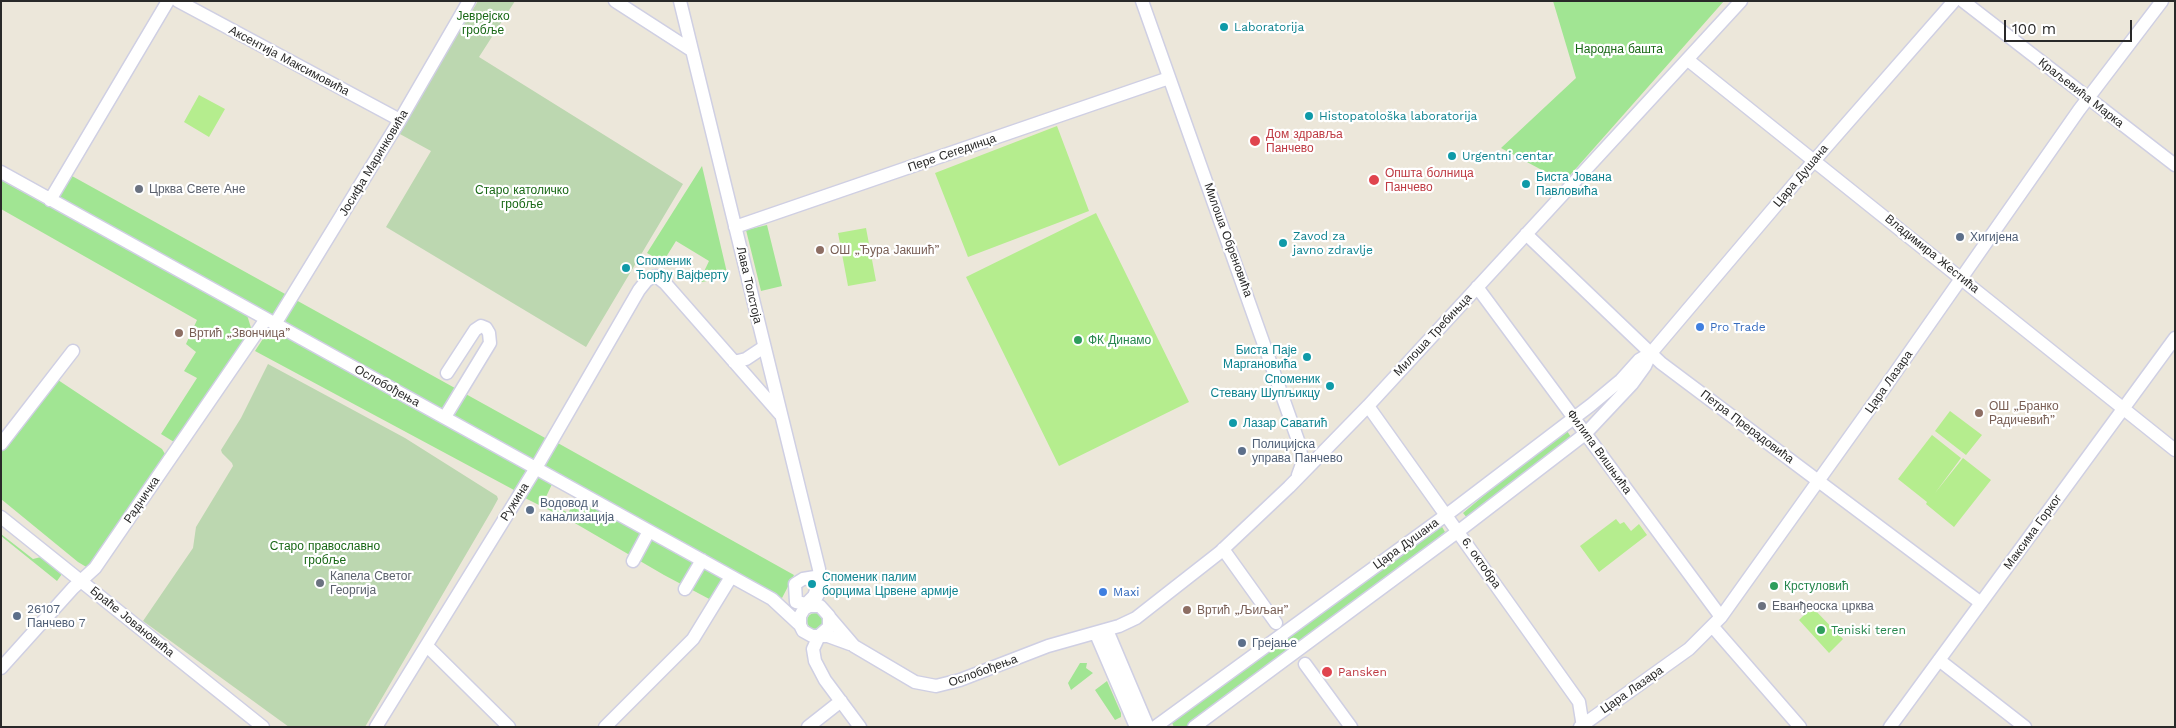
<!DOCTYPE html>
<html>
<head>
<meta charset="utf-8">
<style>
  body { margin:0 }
  #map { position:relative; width:2176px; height:728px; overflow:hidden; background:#ece7da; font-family:"Work Sans",sans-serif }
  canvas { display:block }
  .frame { position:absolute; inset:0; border:2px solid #292929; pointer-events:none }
  .scale { position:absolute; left:2004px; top:20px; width:128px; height:22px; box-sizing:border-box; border:2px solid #292929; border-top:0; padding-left:6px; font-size:15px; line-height:18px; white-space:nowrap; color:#292929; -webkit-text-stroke:4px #fff; paint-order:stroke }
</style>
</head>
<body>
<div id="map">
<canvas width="2176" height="728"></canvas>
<div class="frame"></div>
<div class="scale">100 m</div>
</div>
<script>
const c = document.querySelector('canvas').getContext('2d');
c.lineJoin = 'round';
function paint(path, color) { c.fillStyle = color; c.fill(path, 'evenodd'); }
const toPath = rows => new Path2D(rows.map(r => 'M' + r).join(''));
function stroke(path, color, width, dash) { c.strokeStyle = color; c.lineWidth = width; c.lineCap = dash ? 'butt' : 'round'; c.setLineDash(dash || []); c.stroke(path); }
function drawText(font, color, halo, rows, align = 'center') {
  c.font = font + ' "Work Sans",sans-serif'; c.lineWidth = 4.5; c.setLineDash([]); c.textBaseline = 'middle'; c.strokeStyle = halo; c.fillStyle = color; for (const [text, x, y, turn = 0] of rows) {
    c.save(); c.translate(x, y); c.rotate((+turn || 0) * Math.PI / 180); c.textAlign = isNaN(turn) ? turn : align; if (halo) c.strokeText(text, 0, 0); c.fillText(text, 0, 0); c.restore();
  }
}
paint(toPath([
  [1553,1,1724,1,1564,182,1501,148,1576,78],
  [702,166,728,277,702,282,700,280,709,261,676,241,663,262,647,253],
  [72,176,547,439,533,462,56,200],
  [1,180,247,315,252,331,174,442,161,434,197,378,184,371,196,352,186,344,197,320,1,209],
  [767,225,782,286,761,291,746,230],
  [270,328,527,469,514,490,255,351],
  [58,380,162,449,165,454,88,568,78,562,1,499,1,452,54,383],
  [1567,431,1571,437,1468,519,1463,513,1518,467],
  [556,442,794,575,782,598,767,593,542,467],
  [536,473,553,482,545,499,568,513,578,497,726,578,713,601,664,575,573,522,523,497],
  [1441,525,1445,532,1407,564,1187,727,1174,727,1172,723],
  [1,534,33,559,41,557,62,574,57,581,1,536],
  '807 621a8 8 0 1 1 16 0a8 8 0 1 1-16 0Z',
  [1080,663,1087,663,1086,668,1093,673,1071,690,1068,683],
  [1107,681,1121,713,1121,717,1115,720,1095,690]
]), '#a1e593');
paint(toPath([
  [478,1,515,1,479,57,683,184,586,347,386,227,431,151,398,133],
  [268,364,405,438,497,496,498,499,492,510,365,727,289,727,143,621,193,548,196,527,233,466,232,463,222,453,221,450,241,418]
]), '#bcd7b0');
paint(toPath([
  [199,95,225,109,209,137,184,122],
  [1057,126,1089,211,968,257,935,173],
  [1096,213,1189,402,1059,466,966,277],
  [866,228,876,281,848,286,838,233],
  [1950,411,1982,435,1966,455,1935,431],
  [1932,435,1961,458,1935,493,1963,458,1991,480,1954,527,1926,504,1927,502,1898,479],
  [1616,519,1620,524,1624,522,1631,531,1639,524,1647,535,1599,572,1580,546],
  [1812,607,1843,639,1829,653,1799,620]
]), '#b5ed8e');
const minor = toPath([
  [178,1,400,120],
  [615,1,691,50],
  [680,1,819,569,821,589,812,605],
  [1142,1,1300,446,1302,464,1298,475],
  [1963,1,2175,165],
  [1688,60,2175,450],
  [1,172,772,599,800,625],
  [50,200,168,1],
  [735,227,1169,78],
  [1526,234,1661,363,1981,603],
  [1477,287,1721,617],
  [275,324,400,120,469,1],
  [734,362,746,359,764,347],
  [1368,406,1579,702,1583,727],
  [445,417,490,343,489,333,486,328,481,326,475,330,447,373],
  [1,444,73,351],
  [1,517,263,727],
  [1223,549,1276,623],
  [633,561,649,531],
  [815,577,817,588,814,596,806,604,796,602,795,584,803,579,815,577],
  [685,589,702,560],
  [830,618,854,646,915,682,936,686,960,680,1048,646,1119,626,1136,618,1219,553,1289,487,1368,406,1741,1],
  [1713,627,1800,727],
  [1107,630,1148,727],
  [821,634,829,627,829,616,820,606,809,606,804,609,800,616,800,625,803,631,812,636,828,636,850,644],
  [1096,634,1136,727],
  [819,636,813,649,815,661,825,680,860,727],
  [427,646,509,727],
  [1939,660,2025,727],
  [1305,664,1351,727],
  [1,668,73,588,95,568,266,319],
  [376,727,536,468,639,290,647,280,656,276,665,283,780,414],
  [605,727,693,639,731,577],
  [808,727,841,701],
  [1155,727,1453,510,1591,405,1621,380,1639,360,1651,353],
  [1194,727,1464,527,1585,434,1632,384,1645,366,1651,353,1806,170,1954,1],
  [1580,727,1689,649,1721,617,1881,393,2079,110,2162,1],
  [1890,727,2175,338]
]);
stroke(minor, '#cfcfe3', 15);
stroke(minor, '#fff', 12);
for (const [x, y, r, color] of [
  [1224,27,5,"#0f9aa8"],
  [1309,116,5,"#0f9aa8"],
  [1255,141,6,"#e0444e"],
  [1452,156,5,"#0f9aa8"],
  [1374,180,6,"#e0444e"],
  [1526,184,5,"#0f9aa8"],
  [139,189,5,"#6b7280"],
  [1960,237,5,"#5c6f8a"],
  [1283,243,5,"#0f9aa8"],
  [820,250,5,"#8d6e63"],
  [626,268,5,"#0f9aa8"],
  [1700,327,5,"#3f7fe0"],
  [179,333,5,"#8d6e63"],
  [1078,340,5,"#2e9e5b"],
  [1307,357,5,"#0f9aa8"],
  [1330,386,5,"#0f9aa8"],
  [1979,413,5,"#8d6e63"],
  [1233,423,5,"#0f9aa8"],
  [1242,451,5,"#5c6f8a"],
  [530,510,5,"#5c6f8a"],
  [320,583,5,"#6b7280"],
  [812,584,5,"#0f9aa8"],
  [1774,586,5,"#2e9e5b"],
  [1103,592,5,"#3f7fe0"],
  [1762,606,5,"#6b7280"],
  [1187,610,5,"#8d6e63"],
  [17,616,5,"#5c6f8a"],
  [1821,630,5,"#2e9e5b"],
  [1242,643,5,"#5c6f8a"],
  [1327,672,6,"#e0444e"]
]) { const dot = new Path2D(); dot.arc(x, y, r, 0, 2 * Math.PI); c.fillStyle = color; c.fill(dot); stroke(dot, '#fff', 2); }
drawText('12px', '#196816', '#fff', [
  ["Јеврејско",483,16],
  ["гробље",483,30],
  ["Народна башта",1619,49],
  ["Старо католичко",522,190],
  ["гробље",522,204],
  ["Старо православно",325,546],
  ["гробље",325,560]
]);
drawText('12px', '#0d838f', '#fff', [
  ["Laboratorija",1234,27],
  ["Histopatološka laboratorija",1319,116],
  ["Urgentni centar",1462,156],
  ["Биста Јована",1536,177],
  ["Павловића",1536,191],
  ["Zavod za",1293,236],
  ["javno zdravlje",1293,250],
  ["Споменик",636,261],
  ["Ђорђу Вајферту",636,275],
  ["Биста Паје",1297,350,"right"],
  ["Маргановића",1297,364,"right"],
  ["Споменик",1320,379,"right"],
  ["Стевану Шупљикцу",1320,393,"right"],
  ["Лазар Саватић",1243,423],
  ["Споменик палим",822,577],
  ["борцима Црвене армије",822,591]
], 'left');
drawText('12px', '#292929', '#fff', [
  ["Аксентија Максимовића",289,61,28],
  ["Краљевића Марка",2081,93,38],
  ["Пере Сегединца",952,153,-19],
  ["Јосифа Маринковића",374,163,-59],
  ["Цара Душана",1801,176,-50],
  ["Милоша Обреновића",1228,240,70],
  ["Владимира Жестића",1932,254,39],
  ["Лава Толстоја",749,285,77],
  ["Милоша Требињца",1433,335,-47],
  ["Цара Лазара",1889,382,-55],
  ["Ослобођења",387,386,29],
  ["Петра Прерадовића",1747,427,37],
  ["Филипа Вишњића",1599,452,54],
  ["Радничка",142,500,-56],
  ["Ружина",515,502,-58],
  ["Максима Горког",2033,532,-54],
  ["Цара Душана",1406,544,-36],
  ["6. октобра",1481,563,55],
  ["Браће Јовановића",132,622,39],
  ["Ослобођења",983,671,-20],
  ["Цара Лазара",1632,690,-35]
]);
drawText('12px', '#be3a42', '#fff', [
  ["Дом здравља",1266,134],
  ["Панчево",1266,148],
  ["Општа болница",1385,173],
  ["Панчево",1385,187],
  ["Pansken",1338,672]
], 'left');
drawText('12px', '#5b616d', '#fff', [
  ["Црква Свете Ане",149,189],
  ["Капела Светог",330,576],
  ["Георгија",330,590],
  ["Еванђеоска црква",1772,606]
], 'left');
drawText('12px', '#4e5e75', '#fff', [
  ["Хигијена",1970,237],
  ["Полицијска",1252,444],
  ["управа Панчево",1252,458],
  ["Водовод и",540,503],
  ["канализација",540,517],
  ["26107",27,609],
  ["Панчево 7",27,623],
  ["Грејање",1252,643]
], 'left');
drawText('12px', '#785e54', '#fff', [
  ["ОШ „Ђура Јакшић”",830,250],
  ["Вртић „Звончица”",189,333],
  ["ОШ „Бранко",1989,406],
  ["Радичевић”",1989,420],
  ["Вртић „Љиљан”",1197,610]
], 'left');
drawText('12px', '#366cbe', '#fff', [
  ["Pro Trade",1710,327],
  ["Maxi",1113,592]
], 'left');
drawText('12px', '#27864d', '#fff', [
  ["ФК Динамо",1088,340],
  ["Крстуловић",1784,586],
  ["Teniski teren",1831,630]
], 'left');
</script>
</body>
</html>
